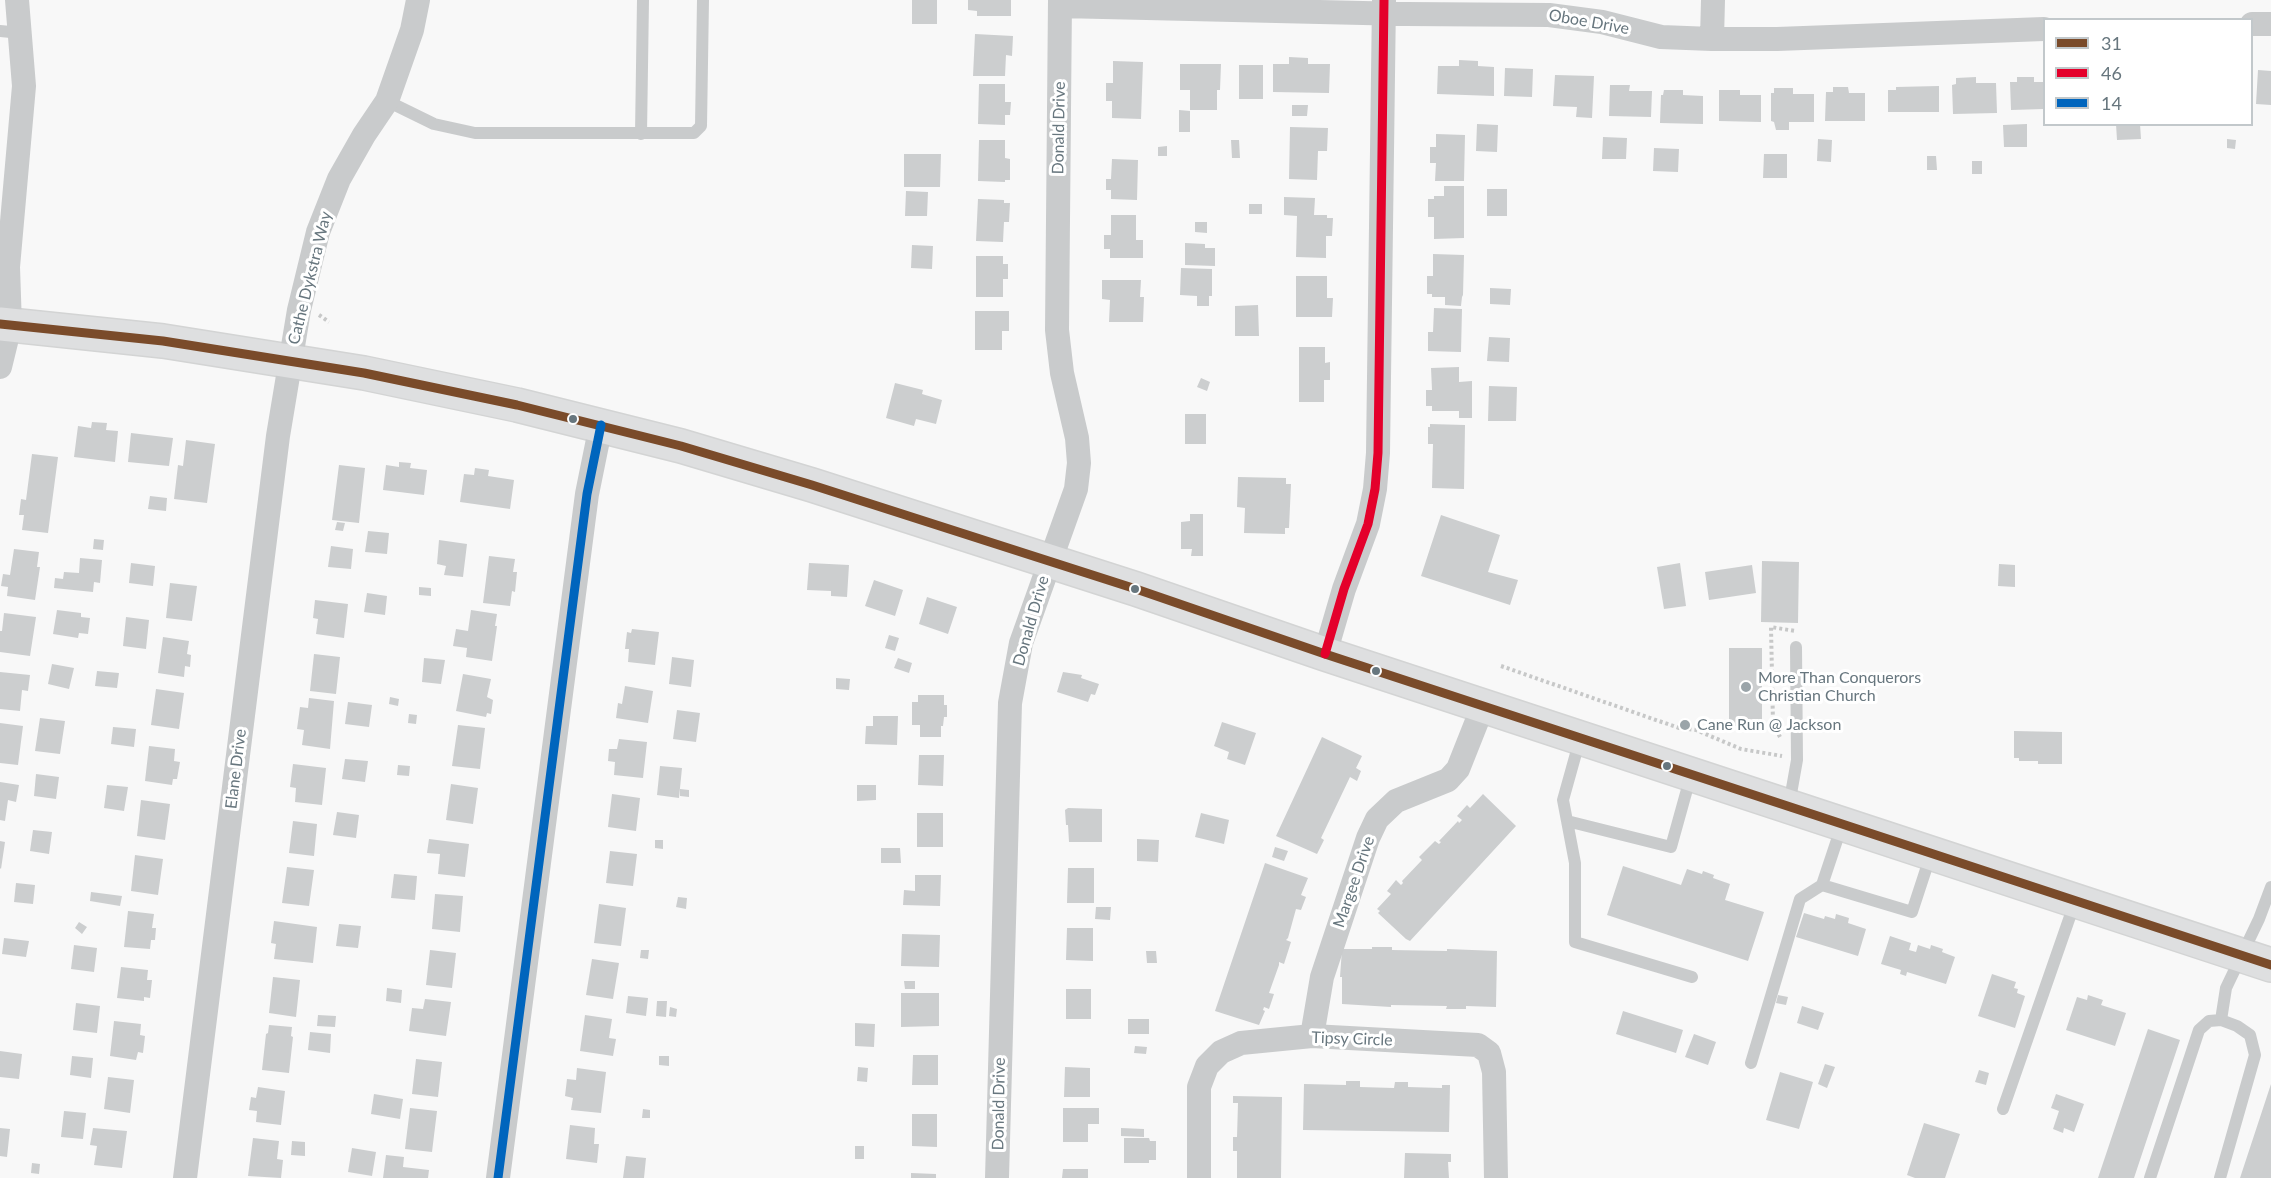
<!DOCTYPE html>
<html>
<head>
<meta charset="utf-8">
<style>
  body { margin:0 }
  #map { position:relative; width:2271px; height:1178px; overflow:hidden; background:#f8f8f8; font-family:Lato,sans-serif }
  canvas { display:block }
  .legend { position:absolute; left:2043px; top:18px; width:210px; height:108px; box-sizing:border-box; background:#fff; border:2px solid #c2c8cb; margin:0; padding:8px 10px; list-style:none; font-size:18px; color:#67767e }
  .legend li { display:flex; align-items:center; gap:12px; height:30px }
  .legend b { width:30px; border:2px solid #c2c8cb }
</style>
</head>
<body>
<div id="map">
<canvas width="2271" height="1178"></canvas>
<ul class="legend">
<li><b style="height:8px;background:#7a4b2a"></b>31</li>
<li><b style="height:8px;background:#e4002b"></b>46</li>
<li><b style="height:8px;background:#0065bd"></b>14</li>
</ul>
</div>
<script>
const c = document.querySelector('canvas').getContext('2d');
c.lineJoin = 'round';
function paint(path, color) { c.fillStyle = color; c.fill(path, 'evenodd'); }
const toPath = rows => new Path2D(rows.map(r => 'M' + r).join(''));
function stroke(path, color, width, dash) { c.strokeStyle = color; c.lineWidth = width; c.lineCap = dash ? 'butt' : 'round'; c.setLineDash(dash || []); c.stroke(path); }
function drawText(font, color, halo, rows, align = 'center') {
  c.font = font + ' Lato,sans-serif'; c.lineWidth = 6; c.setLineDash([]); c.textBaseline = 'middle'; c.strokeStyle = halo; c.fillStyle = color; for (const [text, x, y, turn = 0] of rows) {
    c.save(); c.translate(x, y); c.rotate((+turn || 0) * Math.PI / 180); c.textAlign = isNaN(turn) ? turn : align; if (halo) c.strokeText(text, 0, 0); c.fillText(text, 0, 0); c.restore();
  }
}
paint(toPath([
  [912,0,937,0,937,24,912,24],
  [968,0,1011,0,1011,16,977,16,977,11,968,10],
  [975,34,1013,36,1012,56,1006,55,1005,76,973,76],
  [1289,57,1308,58,1308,64,1330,64,1329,93,1273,92,1273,64,1289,64],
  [1459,60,1478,61,1478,66,1494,67,1494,96,1437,94,1438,66,1459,66],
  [1113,61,1143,62,1141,119,1112,118,1112,101,1106,101,1106,83,1113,83],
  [1180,64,1221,64,1220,90,1217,90,1217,110,1190,110,1190,90,1180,90],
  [1239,65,1263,65,1263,99,1239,99],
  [1505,68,1533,69,1532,97,1504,96],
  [2258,70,2271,71,2271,105,2256,104],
  [1555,75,1594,76,1592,118,1576,117,1577,107,1553,106],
  [1976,77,1976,83,1996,83,1997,113,1953,114,1952,85,1956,84,1956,78],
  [2017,77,2034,77,2034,82,2044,82,2044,109,2011,110,2010,82,2017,82],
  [979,84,1005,84,1005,102,1011,102,1010,115,1005,115,1005,125,978,124],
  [1610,85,1630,85,1629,91,1652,91,1651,117,1609,116],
  [1939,86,1939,112,1888,112,1888,90,1896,90,1896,87],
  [1833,87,1848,87,1849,93,1865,93,1865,121,1825,121,1826,92,1833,92],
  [1774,88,1793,88,1793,94,1814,94,1814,122,1789,122,1789,130,1776,130,1774,122,1771,121,1771,93,1774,93],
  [1664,90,1683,90,1683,95,1703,96,1703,124,1660,123,1661,95,1663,95],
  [1719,90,1740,90,1740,95,1761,95,1761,122,1719,121],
  [1292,105,1308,105,1307,116,1292,116],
  [1179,110,1190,111,1190,132,1179,132],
  [1477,124,1498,125,1497,152,1476,151],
  [2027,124,2027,147,2004,147,2003,125],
  [2116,124,2140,124,2141,139,2117,140],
  [1290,127,1328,128,1327,151,1318,151,1317,180,1289,179],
  [1436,134,1465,135,1464,181,1435,181,1436,163,1430,163,1430,147,1436,147],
  [1603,137,1627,138,1626,159,1602,159],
  [1818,139,1832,140,1831,162,1817,161],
  [2227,139,2236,140,2235,149,2227,148],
  [979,140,1005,140,1005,158,1010,159,1010,180,1005,180,1005,182,978,181],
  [1231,140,1239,140,1240,158,1232,158],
  [1167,146,1167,156,1158,156,1158,147],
  [1654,148,1679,149,1678,172,1653,171],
  [904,154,941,154,940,187,904,187],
  [1764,154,1787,154,1787,178,1763,178],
  [1927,156,1936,156,1937,170,1927,170],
  [1112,159,1138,160,1137,200,1111,199,1111,190,1106,190,1106,179,1111,179],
  [1972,161,1982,161,1982,174,1972,174],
  [1444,186,1464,186,1464,238,1434,239,1434,217,1428,217,1428,199,1434,199,1434,196,1444,196],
  [1487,189,1507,189,1507,216,1487,216],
  [906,191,928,192,927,216,905,216],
  [1284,197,1315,198,1314,215,1327,215,1327,218,1333,218,1332,236,1326,236,1326,258,1296,257,1297,216,1284,215],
  [978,199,1004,200,1004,203,1010,203,1009,222,1004,222,1003,242,976,241],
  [1249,204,1262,204,1262,214,1249,214],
  [1111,215,1136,215,1136,240,1143,240,1143,258,1110,258,1110,249,1104,249,1104,235,1111,235],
  [1195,222,1207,222,1207,233,1195,232],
  [1185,243,1205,244,1205,248,1215,248,1215,266,1185,265],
  [912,245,933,246,932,269,911,268],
  [1433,254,1464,255,1463,295,1462,297,1461,306,1445,305,1445,297,1432,297,1432,294,1427,294,1427,276,1433,276],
  [976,256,1003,256,1003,264,1008,264,1008,279,1003,279,1003,297,976,297],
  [1181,268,1212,269,1212,296,1209,296,1209,306,1197,306,1197,296,1180,295],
  [1296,276,1327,276,1327,298,1333,298,1332,317,1296,317],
  [1102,280,1141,280,1140,297,1144,297,1143,322,1109,322,1110,300,1102,299],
  [1490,288,1511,289,1510,305,1490,304],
  [1258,305,1259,336,1235,336,1235,306],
  [1434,308,1462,309,1461,352,1428,351,1428,332,1433,332],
  [975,311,1009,311,1009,331,1002,331,1002,350,975,350],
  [1489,337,1510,338,1509,362,1487,361],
  [1299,347,1325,347,1325,363,1330,362,1330,380,1324,380,1324,402,1299,402],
  [1459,367,1459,382,1472,381,1472,418,1459,418,1459,411,1432,411,1432,406,1426,406,1426,390,1432,390,1431,368],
  [1201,378,1210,382,1207,391,1197,387],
  [895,383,923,390,922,394,942,400,936,424,916,419,914,426,886,418],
  [1489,386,1517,387,1516,421,1488,421],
  [1185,414,1206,414,1206,444,1185,444],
  [92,422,107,423,106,430,118,431,115,462,74,457,78,426,91,428],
  [1430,424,1465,425,1464,489,1432,488,1433,444,1428,444,1428,427,1430,427],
  [131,433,173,438,169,466,128,462],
  [186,440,215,444,207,503,174,499,178,465,183,466],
  [32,454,58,457,48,533,22,530,24,515,19,515,21,499,26,500],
  [399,462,411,463,410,468,427,470,424,495,383,490,386,465,399,467],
  [339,465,365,468,359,523,332,520],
  [475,468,489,470,488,476,514,480,510,509,460,502,464,474,474,475],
  [1238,477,1286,478,1286,484,1291,484,1289,528,1285,528,1285,534,1244,533,1245,508,1237,507],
  [150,496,167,498,166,511,148,509],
  [1190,514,1203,514,1203,556,1191,556,1192,549,1181,549,1181,522,1190,521],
  [1441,515,1500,535,1488,572,1518,580,1510,605,1421,576],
  [337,522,345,523,343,531,335,530],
  [368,531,389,533,387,554,365,552],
  [94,539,104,540,103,550,93,549],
  [439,540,467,544,463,577,444,575,446,566,437,564],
  [331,546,353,549,351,569,328,567],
  [14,549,39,552,37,567,40,567,35,600,7,596,8,587,1,586,3,574,10,575],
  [489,556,515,559,513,572,517,572,515,592,512,591,510,606,483,603],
  [80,558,102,560,100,583,94,582,93,592,54,588,55,578,63,579,64,572,79,573],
  [1762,561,1799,562,1798,623,1761,622],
  [131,563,155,566,153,586,129,583],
  [809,563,849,565,847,597,831,596,831,591,807,590],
  [1680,563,1686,606,1664,609,1657,567],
  [1999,564,2015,565,2015,587,1998,586],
  [1752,565,1756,593,1709,600,1705,572],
  [874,580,903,590,895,616,865,606],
  [170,583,197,586,192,621,166,618],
  [419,587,431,588,431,596,419,595],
  [367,593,387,596,385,615,364,612],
  [927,597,957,607,948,634,919,624],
  [315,600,348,604,344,638,316,634,318,619,313,618],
  [57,610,81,613,81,617,90,618,88,634,79,633,78,638,53,634],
  [471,610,497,614,495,626,497,626,492,661,466,657,467,648,453,646,456,629,468,631],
  [4,613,36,617,30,656,0,652,0,631,2,631],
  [126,617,149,620,146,649,123,646],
  [632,629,659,632,655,665,628,662,629,649,625,649,627,632,631,633],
  [889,635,899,638,895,651,885,648],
  [163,637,189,641,187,654,191,655,190,667,185,666,184,677,158,673],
  [1729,648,1762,648,1762,726,1729,726],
  [314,654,340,657,336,694,310,691],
  [672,657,694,660,691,687,669,684],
  [424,658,445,660,441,684,422,682],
  [898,658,912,663,909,673,894,668],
  [52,664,74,668,69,689,48,684],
  [97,671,119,673,117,688,95,686],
  [0,672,30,675,28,691,22,690,20,711,0,709],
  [1063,672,1082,675,1081,678,1099,684,1095,695,1091,694,1088,702,1057,692],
  [463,674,491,679,487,697,493,700,491,714,487,713,486,717,456,711],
  [836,678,850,679,849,690,836,689],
  [625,686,653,691,648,723,616,718,618,703,622,704],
  [156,689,184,693,179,729,151,725],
  [918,695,944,695,944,705,947,705,947,717,944,717,943,726,941,726,941,737,920,737,920,725,912,725,912,702,918,702],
  [390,697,399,699,398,706,389,704],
  [309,698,334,701,330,749,302,745,304,730,297,729,300,707,308,708],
  [348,702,372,705,369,727,345,724],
  [677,710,700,713,696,742,673,739],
  [409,714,417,715,416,724,408,723],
  [873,716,898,716,897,745,865,744,866,726,873,726],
  [40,718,65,721,60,754,35,751],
  [1222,722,1256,733,1245,765,1227,759,1229,752,1214,746],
  [0,723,23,726,18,765,0,763],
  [458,725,485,728,480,769,452,766],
  [113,727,136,729,134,747,111,744],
  [2014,731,2062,732,2062,764,2038,764,2038,761,2019,761,2019,758,2014,758],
  [1322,737,1362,756,1356,768,1361,771,1357,781,1350,777,1321,838,1324,840,1317,854,1276,836],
  [619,739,647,742,643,778,614,775,615,762,608,761,609,749,617,749],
  [149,746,175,749,174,761,180,762,177,779,173,779,172,785,145,781],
  [919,755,944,755,943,786,918,785],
  [345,759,368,761,365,782,342,779],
  [293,764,326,768,322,805,295,802,296,788,290,787],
  [398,765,410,766,409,776,397,775],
  [660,766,682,768,679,798,657,795],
  [36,774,59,777,56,799,34,796],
  [0,782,19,785,16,802,8,800,5,821,0,820],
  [451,784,478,788,473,824,446,820],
  [107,785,128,787,124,811,104,808],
  [857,785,876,785,876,800,857,801],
  [680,789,689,790,689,797,680,796],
  [612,794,640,798,636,831,608,827],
  [1483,794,1516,826,1410,941,1406,939,1378,913,1380,911,1377,909,1391,894,1387,891,1396,880,1401,885,1403,883,1402,881,1422,860,1419,857,1435,841,1439,844,1441,842,1439,841,1458,821,1459,823,1462,820,1457,816,1467,805,1470,808],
  [141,800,170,804,165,840,137,836],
  [1068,808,1102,809,1102,842,1069,842,1068,825,1066,825,1065,810],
  [337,812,359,815,356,838,333,835],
  [917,813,943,813,943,847,917,847],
  [1201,813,1229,820,1224,844,1195,837],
  [293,821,317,824,314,856,289,853],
  [33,830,52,832,49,854,30,851],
  [429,839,469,844,465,877,438,874,440,854,427,853],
  [1137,839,1159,840,1158,862,1137,861],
  [655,840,663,840,663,849,655,848],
  [0,841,5,842,1,869,0,868],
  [1275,847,1288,851,1284,861,1272,857],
  [881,848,900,848,901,863,881,863],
  [610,851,637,854,633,886,606,883],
  [135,855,163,859,158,895,131,891],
  [1265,863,1308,878,1301,895,1306,897,1301,910,1296,909,1288,938,1286,940,1291,942,1284,964,1279,962,1279,965,1269,993,1274,994,1269,1009,1264,1007,1263,1010,1265,1011,1259,1025,1215,1011],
  [1623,866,1681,885,1687,869,1702,874,1703,871,1714,875,1713,878,1730,884,1725,900,1764,912,1748,961,1607,915],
  [287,867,314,870,309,906,282,903],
  [1068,868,1094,868,1094,903,1067,903],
  [394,874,417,876,415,900,391,898],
  [915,875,941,875,940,906,903,905,904,890,915,891],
  [16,883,35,885,33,904,14,902],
  [91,892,122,896,120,906,90,901],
  [435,894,463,896,460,932,432,929],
  [678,897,687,898,686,909,676,907],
  [599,904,626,908,621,946,594,943],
  [1096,907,1111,907,1110,920,1095,919],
  [128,911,154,914,152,928,156,928,155,940,151,940,150,949,124,947],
  [1804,913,1824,919,1825,916,1835,919,1836,914,1849,918,1848,923,1866,929,1858,956,1796,937],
  [274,921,317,927,313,963,274,959,276,944,271,943],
  [79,922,87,927,82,934,75,928],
  [339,924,361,926,358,948,336,946],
  [1067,928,1093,928,1093,961,1066,960],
  [902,934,940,935,939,967,901,966],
  [1890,936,1911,943,1909,950,1916,952,1918,945,1930,949,1931,945,1943,949,1942,952,1955,957,1946,984,1907,972,1906,976,1900,974,1901,970,1881,964],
  [4,938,29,941,26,957,2,954],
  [74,945,97,948,94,972,71,969],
  [1372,947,1392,947,1392,950,1447,951,1447,949,1497,951,1496,1007,1466,1006,1466,1009,1446,1009,1447,1006,1391,1005,1391,1007,1342,1004,1342,977,1340,977,1342,949,1372,949],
  [430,950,456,953,452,988,426,985],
  [641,950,649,950,648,959,640,958],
  [1146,951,1156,951,1157,963,1147,963],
  [592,959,619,963,613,999,586,995],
  [121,967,148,970,147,980,152,980,150,998,144,997,144,1001,117,998],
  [1992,974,2016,982,2014,988,2018,989,2017,993,2025,996,2015,1028,1978,1016],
  [273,977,300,980,296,1017,269,1013],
  [904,981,915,981,915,989,905,989],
  [387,988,402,990,401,1003,386,1001],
  [1066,989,1091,989,1091,1019,1066,1019],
  [901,993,939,993,939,1026,901,1027],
  [1778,995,1788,997,1786,1005,1776,1003],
  [2088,995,2103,1000,2101,1005,2126,1013,2115,1046,2066,1030,2077,997,2087,1000],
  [628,996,648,998,646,1016,626,1013],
  [425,999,451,1002,446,1036,409,1031,412,1008,423,1009],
  [657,1001,667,1001,666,1017,656,1016],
  [76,1003,100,1006,97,1033,73,1030],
  [1802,1006,1824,1013,1818,1030,1797,1023],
  [670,1007,677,1009,676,1017,669,1016],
  [1623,1011,1683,1030,1676,1053,1616,1034],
  [318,1015,336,1016,335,1027,317,1026],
  [585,1015,612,1019,609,1038,616,1039,613,1056,580,1051],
  [1128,1019,1149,1019,1149,1034,1128,1034],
  [114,1021,141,1024,140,1035,145,1036,143,1053,138,1052,136,1060,110,1056],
  [855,1023,875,1024,874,1047,855,1046],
  [269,1025,292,1027,291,1036,293,1037,289,1073,262,1070,266,1034,268,1033],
  [2148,1029,2180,1040,2134,1178,2098,1178],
  [310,1032,331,1034,330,1053,308,1050],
  [1694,1034,1716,1042,1708,1065,1685,1057],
  [1135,1046,1147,1047,1146,1054,1134,1053],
  [0,1051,22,1054,19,1079,0,1077],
  [913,1055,938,1055,938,1085,912,1085],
  [72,1056,93,1058,91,1078,70,1075],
  [659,1056,669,1056,669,1066,659,1065],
  [416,1059,442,1062,438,1097,412,1094],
  [1825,1064,1835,1067,1827,1088,1818,1084],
  [858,1067,868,1068,867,1082,857,1081],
  [1065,1067,1090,1068,1090,1097,1064,1097],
  [577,1068,606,1072,601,1113,571,1110,573,1098,565,1096,567,1079,576,1080],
  [1979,1070,1989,1073,1986,1085,1975,1082],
  [1780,1072,1813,1082,1799,1129,1766,1120],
  [108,1077,134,1080,130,1113,104,1109],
  [1346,1081,1360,1081,1360,1087,1394,1088,1395,1082,1408,1082,1408,1087,1442,1088,1442,1085,1450,1085,1449,1132,1303,1130,1304,1084,1346,1085],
  [2271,1084,2271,1178,2240,1178],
  [258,1087,285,1091,281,1125,256,1122,257,1111,249,1110,251,1097,256,1098],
  [374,1094,403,1099,400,1119,371,1114],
  [2056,1094,2084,1104,2074,1132,2064,1128,2063,1133,2053,1129,2059,1111,2051,1108],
  [1233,1096,1282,1097,1281,1178,1237,1178,1237,1151,1233,1151,1233,1137,1237,1137,1238,1103,1233,1103],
  [410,1108,437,1111,432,1152,405,1149],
  [1063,1108,1099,1108,1099,1124,1088,1124,1088,1142,1063,1142],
  [643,1109,650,1110,650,1118,642,1118],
  [64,1111,86,1113,83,1139,61,1137],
  [912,1114,937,1114,937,1147,912,1146],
  [1924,1123,1960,1134,1945,1178,1915,1178,1907,1175],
  [570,1125,595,1128,594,1144,599,1144,597,1163,566,1159],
  [0,1128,10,1129,7,1157,0,1156],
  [93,1128,127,1131,122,1168,94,1165,97,1146,90,1145],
  [1121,1128,1144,1129,1144,1137,1121,1136],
  [253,1138,279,1141,277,1159,283,1160,281,1178,248,1176],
  [1124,1138,1149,1138,1150,1141,1156,1141,1156,1160,1149,1160,1149,1163,1124,1163],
  [292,1141,305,1142,305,1156,291,1155],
  [855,1146,864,1146,864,1159,855,1159],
  [352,1148,376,1152,372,1176,348,1172],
  [1405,1153,1451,1154,1451,1162,1448,1162,1449,1178,1404,1178],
  [386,1155,404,1157,403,1167,429,1170,428,1178,383,1178],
  [626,1156,646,1158,644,1178,623,1178],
  [32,1163,40,1164,39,1174,31,1173],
  [1063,1169,1088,1169,1088,1178,1062,1178],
  [911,1173,936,1174,936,1178,911,1178]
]), '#cccecf');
const trunk = toPath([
  [0,324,163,341,364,373,517,405,681,446,812,485,1136,589,1325,654,2271,965]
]);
stroke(trunk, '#d3d4d4', 36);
stroke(toPath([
  [319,315,329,322],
  [1501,666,1679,728,1696,730,1741,749,1782,756],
  [1780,737,1773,723,1771,627,1795,631]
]), '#c7c8c8', 4, [3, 3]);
stroke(toPath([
  [0,31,21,33],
  [387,101,434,124,475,133,694,133,701,126,703,0],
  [641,134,643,0],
  [1580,739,1563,800,1575,863,1575,942,1692,977],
  [1789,805,1797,760,1796,647],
  [1567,821,1671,847,1691,775],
  [1822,885,1912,912,1931,854],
  [2221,1020,2226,988,2259,919,2271,887],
  [1751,1063,1800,899,1822,885,1842,825],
  [2003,1109,2075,902],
  [2150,1178,2199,1030,2209,1021,2221,1020,2237,1026,2250,1035,2255,1055,2220,1178]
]), '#c9cbcc', 12);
stroke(toPath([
  [1060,6,1406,14,1549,15,1602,22,1661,37,1712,39,1777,39,2044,29],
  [2252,24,2271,24],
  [1712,39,1713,0],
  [0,367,10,326,8,267,24,86,17,0],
  [1325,654,1344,589,1368,524,1375,489,1378,453,1384,0],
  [1312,1036,1322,977,1368,838,1377,819,1396,801,1448,780,1458,769,1483,706],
  [185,1178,278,436,299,310,318,232,339,179,364,135,387,101,412,30,418,0],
  [498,1178,587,494,601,425],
  [997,1178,1010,703,1021,643,1076,489,1079,463,1077,438,1062,373,1057,330,1060,0],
  [1199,1178,1199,1087,1207,1066,1221,1052,1241,1043,1312,1036,1478,1045,1489,1053,1494,1072,1496,1178]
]), '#c9cbcc', 24);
stroke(trunk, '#dedfe0', 33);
stroke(toPath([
  [0,324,163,341,364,373,517,405,681,446,812,485,1136,589,1325,654,2271,965]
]), '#7a4b2a', 9);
stroke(toPath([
  [1325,654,1344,589,1368,524,1375,489,1378,453,1384,0]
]), '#e4002b', 9);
stroke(toPath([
  [498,1178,587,494,601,425]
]), '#0065bd', 9);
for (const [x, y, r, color] of [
  [573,419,5,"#67767e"],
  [1135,589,5,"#67767e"],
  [1376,671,5,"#67767e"],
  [1746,687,6,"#9aa4a9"],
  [1685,725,6,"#9aa4a9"],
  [1667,766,5,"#67767e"]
]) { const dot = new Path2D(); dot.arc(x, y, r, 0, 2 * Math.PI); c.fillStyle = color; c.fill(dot); stroke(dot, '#fff', 2); }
drawText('16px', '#67767e', '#fff', [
  ["Oboe Drive",1589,22,10],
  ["Donald Drive",1059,128,-89],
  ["Cathe Dykstra Way",310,278,-76],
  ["Donald Drive",1031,621,-74],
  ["Elane Drive",236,769,-83],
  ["Margee Drive",1354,882,-71],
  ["Tipsy Circle",1352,1039,2],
  ["Donald Drive",999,1104,-89]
]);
drawText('16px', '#67767e', '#fff', [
  ["More Than Conquerors",1758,678],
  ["Christian Church",1758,696],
  ["Cane Run @ Jackson",1697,725]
], 'left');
</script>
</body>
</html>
